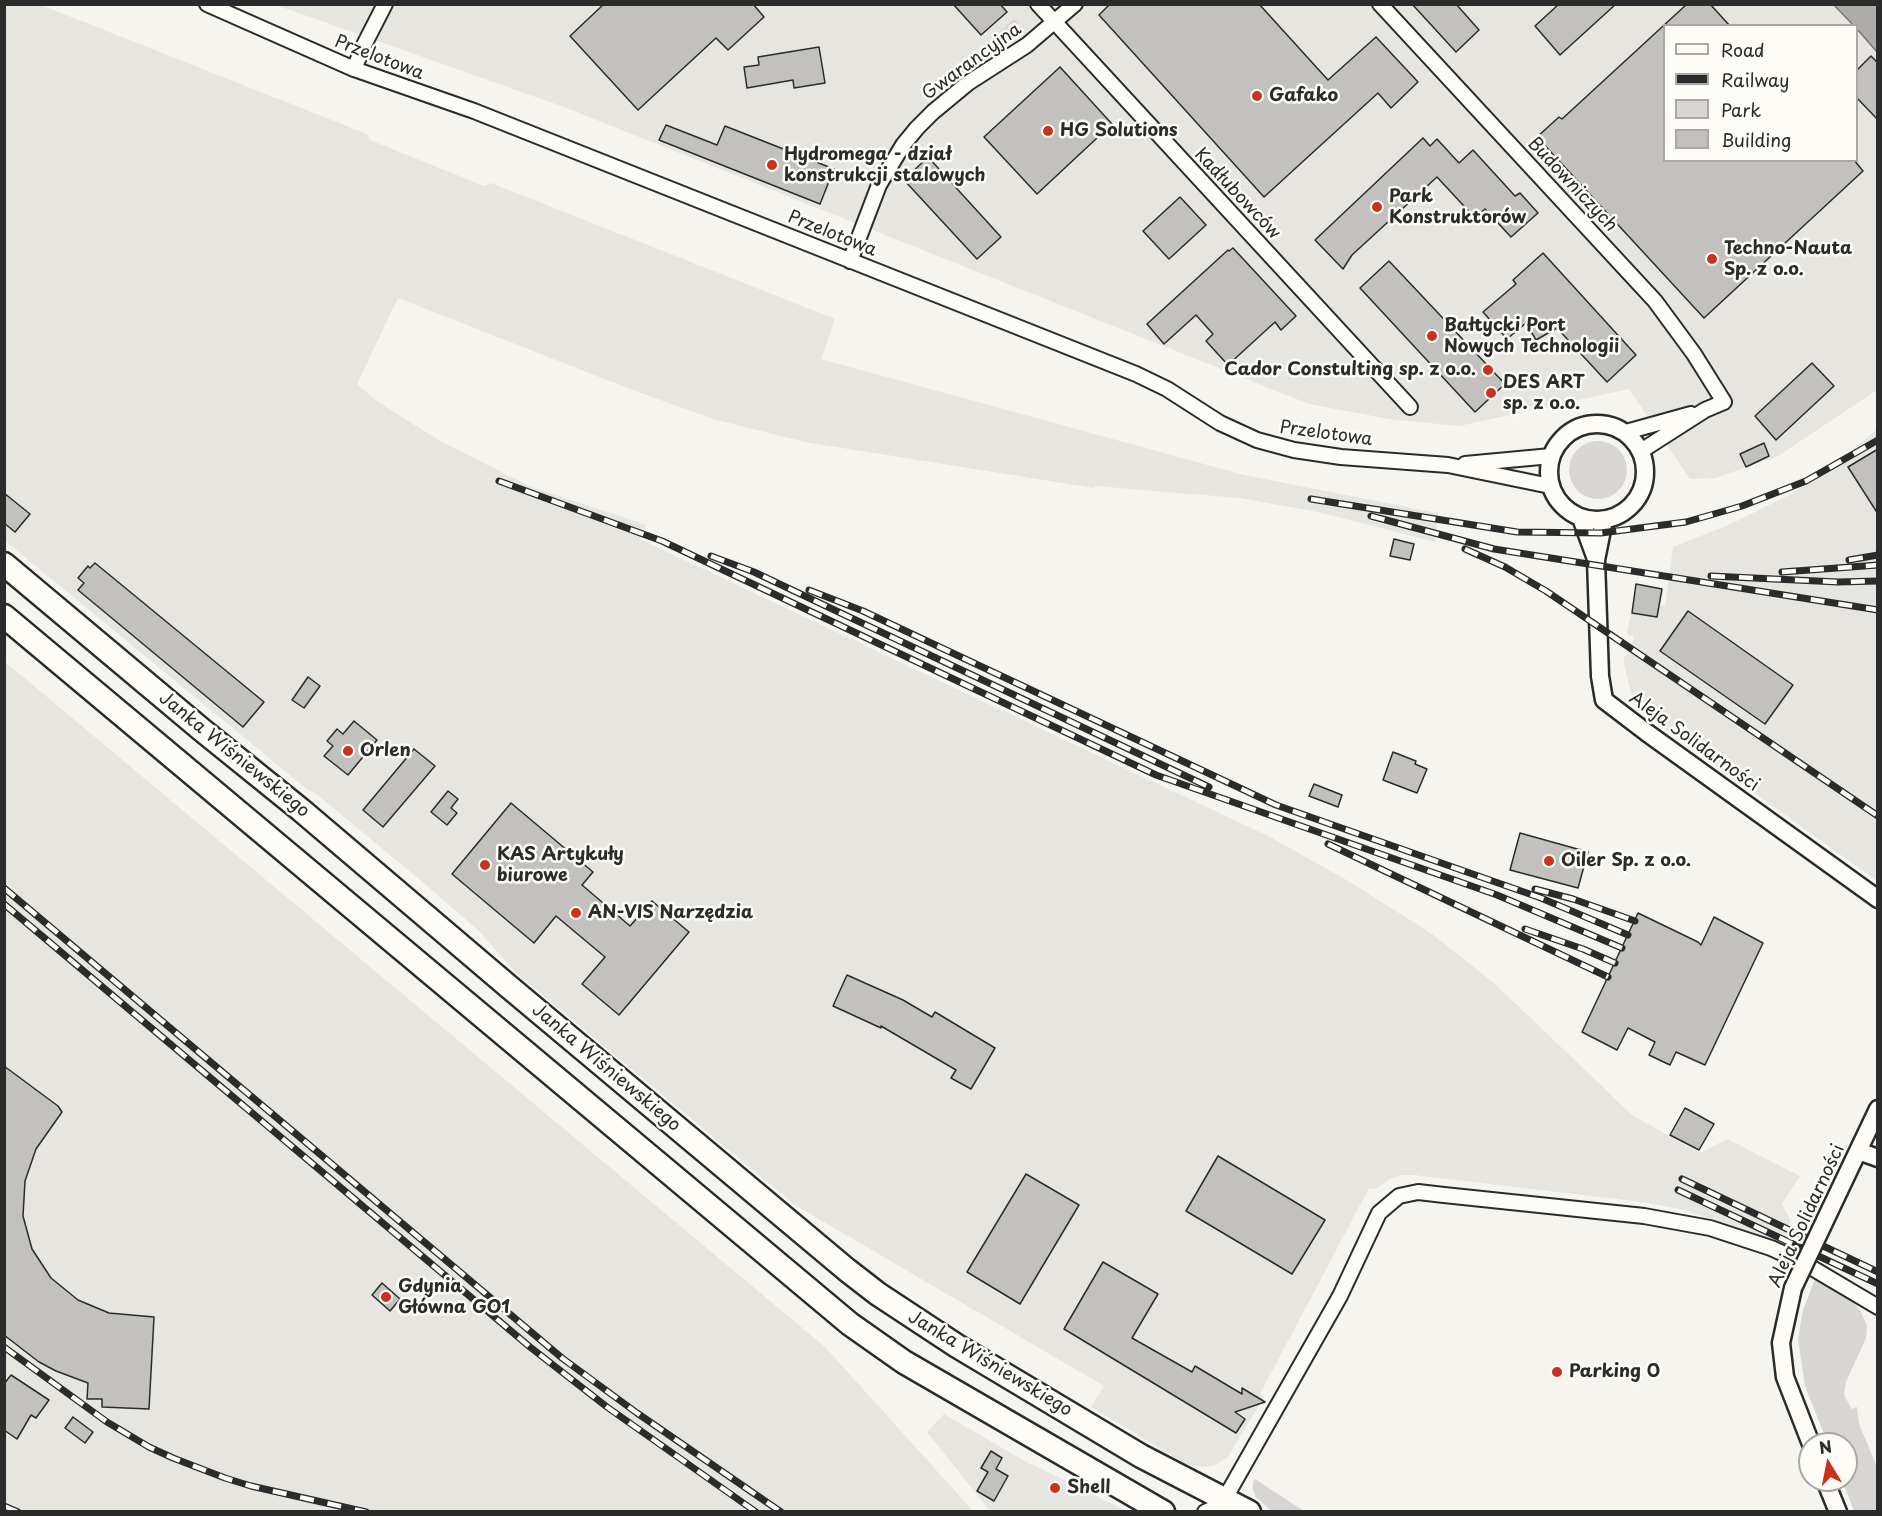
<!DOCTYPE html>
<html>
<head>
<meta charset="utf-8">
<style>
  body { margin:0 }
  #map { position:relative; width:1882px; height:1516px; overflow:hidden; background:#f5f4ef; font-family:"Playpen Sans",sans-serif }
  canvas { display:block }
  .frame { position:absolute; inset:0; border:6px solid #2b2b2b; pointer-events:none }
  .legend { position:absolute; left:1663px; top:24px; width:195px; height:138px; box-sizing:border-box; background:#fdfcf7; border:2px solid #a9a8a5; margin:0; padding:8px 10px; list-style:none; font-size:18px; color:#2b2b2b }
  .legend li { display:flex; align-items:center; gap:12px; height:30px }
  .legend b { width:30px; border:2px solid #a9a8a5 }
  .north { position:absolute; left:1798px; top:1432px; width:60px; height:60px; box-sizing:border-box; background:#fdfcf7; border:2px solid #a9a8a5; border-radius:50%; rotate:350deg; font-size:16px; font-weight:700; line-height:24px; text-align:center; color:#2b2b2b }
  .north::after { content:''; display:block; margin:auto; width:21px; height:27px; background:#c8321e; clip-path:polygon(50% 0,100% 100%,50% 72%,0 100%) }
</style>
</head>
<body>
<div id="map">
<canvas width="1882" height="1516"></canvas>
<div class="frame"></div>
<ul class="legend">
<li><b style="height:8px;background:#fdfcf7"></b>Road</li>
<li><b style="height:8px;background:#2b2b2b"></b>Railway</li>
<li><b style="height:16px;background:#d7d6d2"></b>Park</li>
<li><b style="height:16px;background:#c2c1be"></b>Building</li>
</ul>
<div class="north">N</div>
</div>
<script>
const c = document.querySelector('canvas').getContext('2d');
c.lineJoin = 'round';
function paint(path, color) { c.fillStyle = color; c.fill(path, 'evenodd'); }
const toPath = rows => new Path2D(rows.map(r => 'M' + r).join(''));
function stroke(path, color, width, dash) { c.strokeStyle = color; c.lineWidth = width; c.lineCap = dash ? 'butt' : 'round'; c.setLineDash(dash || []); c.stroke(path); }
function drawText(font, color, halo, rows, align = 'center') {
  c.font = font + ' "Playpen Sans",sans-serif'; c.lineWidth = 5; c.setLineDash([]); c.textBaseline = 'middle'; c.strokeStyle = halo; c.fillStyle = color; for (const [text, x, y, turn = 0] of rows) {
    c.save(); c.translate(x, y); c.rotate((+turn || 0) * Math.PI / 180); c.textAlign = isNaN(turn) ? turn : align; if (halo) c.strokeText(text, 0, 0); c.fillText(text, 0, 0); c.restore();
  }
}
paint(toPath([
  [4,5,41,5,367,134,370,140,484,186,491,183,835,319,821,359,1244,475,1438,513,1435,542,1323,513,1240,498,1095,486,1094,488,805,442,713,419,630,389,398,298,357,384,378,402,440,441,529,486,646,525,640,539,1270,837,1348,881,1432,934,1495,984,1632,1115,1700,1153,1727,1139,1800,1176,1782,1204,1790,1220,1785,1247,1755,1233,1680,1209,1642,1202,1414,1175,1400,1175,1388,1180,1376,1189,1369,1188,1260,1394,1264,1397,1227,1458,1216,1465,1203,1467,1186,1464,1091,1407,1104,1386,795,1205,516,973,478,930,419,879,314,792,308,790,5,541],
  [276,5,1834,5,1853,25,1664,26,1664,160,1856,160,1857,29,1877,52,1877,390,1778,456,1716,478,1690,479,1629,389,1459,426,1389,419,1309,404,564,107],
  [1877,429,1877,881,1640,711,1631,693,1624,664,1624,658,1631,648,1634,637,1627,634,1636,584,1662,589,1659,605,1665,606,1673,547,1731,524,1793,493,1853,450],
  [4,661,825,1347,973,1511,5,1511],
  [944,1414,1021,1459,1127,1511,990,1511,927,1432]
]), '#e6e5e0');
paint(toPath([
  [1014,19,1017,21,1018,27,1013,35,988,52,984,50,982,47],
  '1569 470a29 29 0 1 1 58 0a29 29 0 1 1-58 0Z',
  [1815,1279,1854,1303,1861,1312,1867,1326,1866,1338,1846,1382,1844,1393,1845,1397,1852,1409,1857,1407,1859,1424,1877,1467,1877,1511,1854,1511,1842,1480,1846,1480,1846,1444,1828,1444,1805,1386,1798,1339,1803,1310],
  [1255,1479,1304,1511,1271,1511,1256,1497,1253,1489,1253,1482]
]), '#d7d6d2');
const water = toPath([
  [1834,5,1877,5,1877,52,1857,29,1856,26,1853,25,1834,5]
]);
paint(water, '#adaca9');
stroke(water, '#797877', 1.5);
const building = toPath([
  [604,4,753,4,764,17,728,50,716,38,638,110,570,36,604,4],
  [953,4,1000,4,1007,12,981,35,953,4],
  [1110,4,1259,4,1328,80,1376,37,1418,82,1391,108,1378,93,1264,197,1099,15,1110,4],
  [1412,4,1456,4,1479,30,1456,52,1412,4],
  [1559,4,1616,4,1560,55,1535,26,1559,4],
  [1687,4,1710,4,1730,26,1665,26,1665,160,1854,160,1863,171,1704,318,1537,137,1559,117,1562,119,1687,4],
  [819,47,825,83,794,88,793,80,747,88,744,67,759,65,758,57,819,47],
  [1871,56,1878,63,1878,120,1857,98,1857,70,1871,56],
  [1060,67,1112,124,1037,194,984,137,1060,67],
  [666,125,717,145,725,126,834,169,820,204,659,140,666,125],
  [1423,138,1430,146,1437,139,1459,163,1473,150,1515,196,1520,193,1538,213,1511,237,1485,209,1475,218,1437,177,1352,255,1343,269,1315,240,1423,138],
  [928,157,1001,237,977,259,904,180,928,157],
  [1180,197,1206,225,1169,259,1143,231,1180,197],
  [1233,248,1296,316,1281,330,1275,322,1228,365,1206,341,1213,334,1196,315,1164,344,1147,324,1228,250,1229,251,1233,248],
  [1543,253,1636,355,1607,382,1557,328,1536,340,1526,323,1507,339,1483,312,1516,284,1513,280,1543,253],
  [1389,261,1505,384,1475,412,1360,288,1389,261],
  [1812,363,1834,386,1776,440,1755,416,1812,363],
  [1764,443,1769,456,1746,467,1740,454,1764,443],
  [1878,449,1878,514,1848,467,1878,449],
  [4,493,30,514,15,532,4,523,4,493],
  [1394,539,1414,544,1410,560,1390,556,1394,539],
  [95,563,264,702,243,727,78,590,84,583,78,578,88,566,90,568,95,563],
  [1636,584,1662,589,1657,617,1632,613,1636,584],
  [1688,611,1793,685,1765,724,1660,651,1688,611],
  [308,677,320,686,304,708,292,700,308,677],
  [354,721,377,740,348,775,324,756,333,746,327,741,337,729,343,734,354,721],
  [414,749,435,766,383,827,363,810,414,749],
  [1393,752,1416,761,1415,764,1427,769,1417,793,1383,780,1393,752],
  [1314,784,1342,795,1338,807,1309,796,1314,784],
  [448,791,458,799,451,808,457,813,447,825,431,812,448,791],
  [511,803,593,872,582,885,630,926,652,901,689,932,619,1015,582,984,605,957,556,916,534,943,452,874,511,803],
  [1520,833,1588,852,1578,888,1510,870,1520,833],
  [1638,913,1698,942,1701,945,1714,917,1763,943,1705,1065,1676,1052,1670,1065,1649,1055,1655,1042,1628,1028,1617,1050,1582,1032,1638,913],
  [847,975,903,1000,932,1017,935,1012,995,1048,971,1089,951,1078,956,1070,881,1026,881,1028,833,1006,847,975],
  [4,1066,58,1106,62,1112,36,1149,25,1181,23,1216,32,1249,51,1278,78,1300,109,1313,154,1317,149,1409,102,1407,102,1399,87,1399,88,1383,56,1371,39,1362,4,1335,4,1066],
  [1685,1108,1714,1124,1699,1150,1670,1135,1685,1108],
  [1218,1156,1325,1220,1292,1274,1186,1211,1218,1156],
  [1026,1174,1079,1205,1020,1304,967,1272,1026,1174],
  [1103,1262,1158,1294,1132,1338,1192,1372,1195,1366,1242,1394,1242,1388,1265,1402,1235,1412,1245,1419,1236,1433,1064,1329,1103,1262],
  [382,1283,400,1299,390,1311,372,1295,382,1283],
  [11,1375,49,1400,36,1418,31,1415,17,1439,4,1430,4,1384,11,1375],
  [73,1417,93,1432,85,1443,65,1428,73,1417],
  [991,1451,1002,1458,996,1469,1008,1476,994,1501,977,1491,988,1472,981,1468,991,1451]
]);
paint(building, '#c2c1be');
stroke(building, '#2b2b2b', 1.5);
const minor = toPath([
  [207,4,354,69,474,111,1136,374,1167,389,1220,423,1257,440,1294,450,1341,457,1448,465,1550,486],
  [1038,4,1410,407],
  [1380,4,1655,301,1694,354,1724,402,1705,410,1641,451],
  [354,69,364,45,385,4],
  [850,261,879,185,903,145,917,128,933,112,968,83,1027,45,1075,4],
  [1626,432,1691,414],
  [1465,464,1551,456],
  [1205,1512,1219,1506,1224,1500,1340,1296,1379,1213,1399,1196,1418,1192,1444,1195,1644,1216,1710,1228,1771,1248,1802,1262,1878,1307]
]);
const tertiary = toPath([
  '1549 472a48 48 0 1 1 96 0a48 48 0 1 1-96 0Z',
  [1581,518,1596,559],
  [1604,520,1596,560,1600,676,1604,700,1646,732,1878,899],
  [1858,1151,1878,1158],
  [1830,1210,1878,1109],
  [1793,1288,1781,1343,1785,1377,1811,1444],
  [1825,1480,1838,1512]
]);
const trunk = toPath([
  [4,564,202,730,301,810,508,986,847,1270,878,1294,957,1346,1141,1456,1249,1512],
  [4,616,850,1324,904,1362,1163,1512]
]);
stroke(minor, '#2b2b2b', 18);
stroke(tertiary, '#2b2b2b', 21);
stroke(trunk, '#2b2b2b', 27);
stroke(minor, '#fdfcf7', 14);
stroke(tertiary, '#fdfcf7', 16);
stroke(trunk, '#fdfcf7', 22);
const rail = toPath([
  [499,481,662,541,1156,775,1497,895,1622,948],
  [1311,499,1517,532,1601,533,1686,522,1742,506,1806,481,1878,440],
  [1371,516,1494,549,1878,610],
  [1465,549,1505,567,1546,591,1878,816],
  [711,556,754,572,1209,787],
  [1849,560,1878,555],
  [1782,572,1878,565],
  [1711,576,1838,582,1878,581],
  [809,590,863,611,1276,805,1541,898,1628,935],
  [1328,844,1608,977],
  [4,888,562,1358,637,1413,781,1512],
  [1535,889,1573,899,1635,921],
  [4,904,530,1347,607,1407,756,1512],
  [1525,929,1583,949,1615,963],
  [1682,1179,1878,1272],
  [1678,1190,1878,1284],
  [4,1347,107,1422,149,1447,173,1458,225,1478,251,1486,366,1512],
  [4,1506,18,1512]
]);
stroke(rail, '#2b2b2b', 7);
stroke(rail, '#fdfcf7', 4.5, [14]);
const tertiaryBridge = toPath([
  [1793,1288,1830,1210]
]);
stroke(tertiaryBridge, '#2b2b2b', 21, []);
stroke(tertiaryBridge, '#fdfcf7', 16);
for (const [x, y, r, color] of [
  [1257,96,6,"#c8321e"],
  [1048,131,6,"#c8321e"],
  [772,165,6,"#c8321e"],
  [1377,207,6,"#c8321e"],
  [1712,259,6,"#c8321e"],
  [1432,336,6,"#c8321e"],
  [1488,370,6,"#c8321e"],
  [1491,393,6,"#c8321e"],
  [348,751,6,"#c8321e"],
  [1549,861,6,"#c8321e"],
  [485,865,6,"#c8321e"],
  [576,913,6,"#c8321e"],
  [386,1297,6,"#c8321e"],
  [1557,1372,6,"#c8321e"],
  [1055,1488,6,"#c8321e"]
]) { const dot = new Path2D(); dot.arc(x, y, r, 0, 2 * Math.PI); c.fillStyle = color; c.fill(dot); stroke(dot, '#fdfcf7', 2); }
drawText('18px', '#2b2b2b', '#fdfcf7', [
  ["Przelotowa",379,58,21],
  ["Gwarancyjna",972,62,-36],
  ["Budowniczych",1572,185,47],
  ["Kadłubowców",1237,194,47],
  ["Przelotowa",832,234,22],
  ["Przelotowa",1326,434,8],
  ["Aleja Solidarności",1694,742,36],
  ["Janka Wiśniewskiego",234,755,39],
  ["Janka Wiśniewskiego",606,1068,40],
  ["Aleja Solidarności",1807,1216,-65],
  ["Janka Wiśniewskiego",990,1364,31]
]);
drawText('bold 18px', '#2b2b2b', '#fdfcf7', [
  ["Gafako",1269,96],
  ["HG Solutions",1060,131],
  ["Hydromega - dział",784,155],
  ["konstrukcji stalowych",784,176],
  ["Park",1389,197],
  ["Konstruktorów",1389,218],
  ["Techno-Nauta",1724,249],
  ["Sp. z o.o.",1724,270],
  ["Bałtycki Port",1444,326],
  ["Nowych Technologii",1444,347],
  ["Cador Constulting sp. z o.o.",1476,370,"right"],
  ["DES ART",1503,383],
  ["sp. z o.o.",1503,404],
  ["Orlen",360,751],
  ["KAS Artykuły",497,855],
  ["biurowe",497,876],
  ["Oiler Sp. z o.o.",1561,861],
  ["AN-VIS Narzędzia",588,913],
  ["Gdynia",398,1287],
  ["Główna GO1",398,1308],
  ["Parking 0",1569,1372],
  ["Shell",1067,1488]
], 'left');
</script>
</body>
</html>
